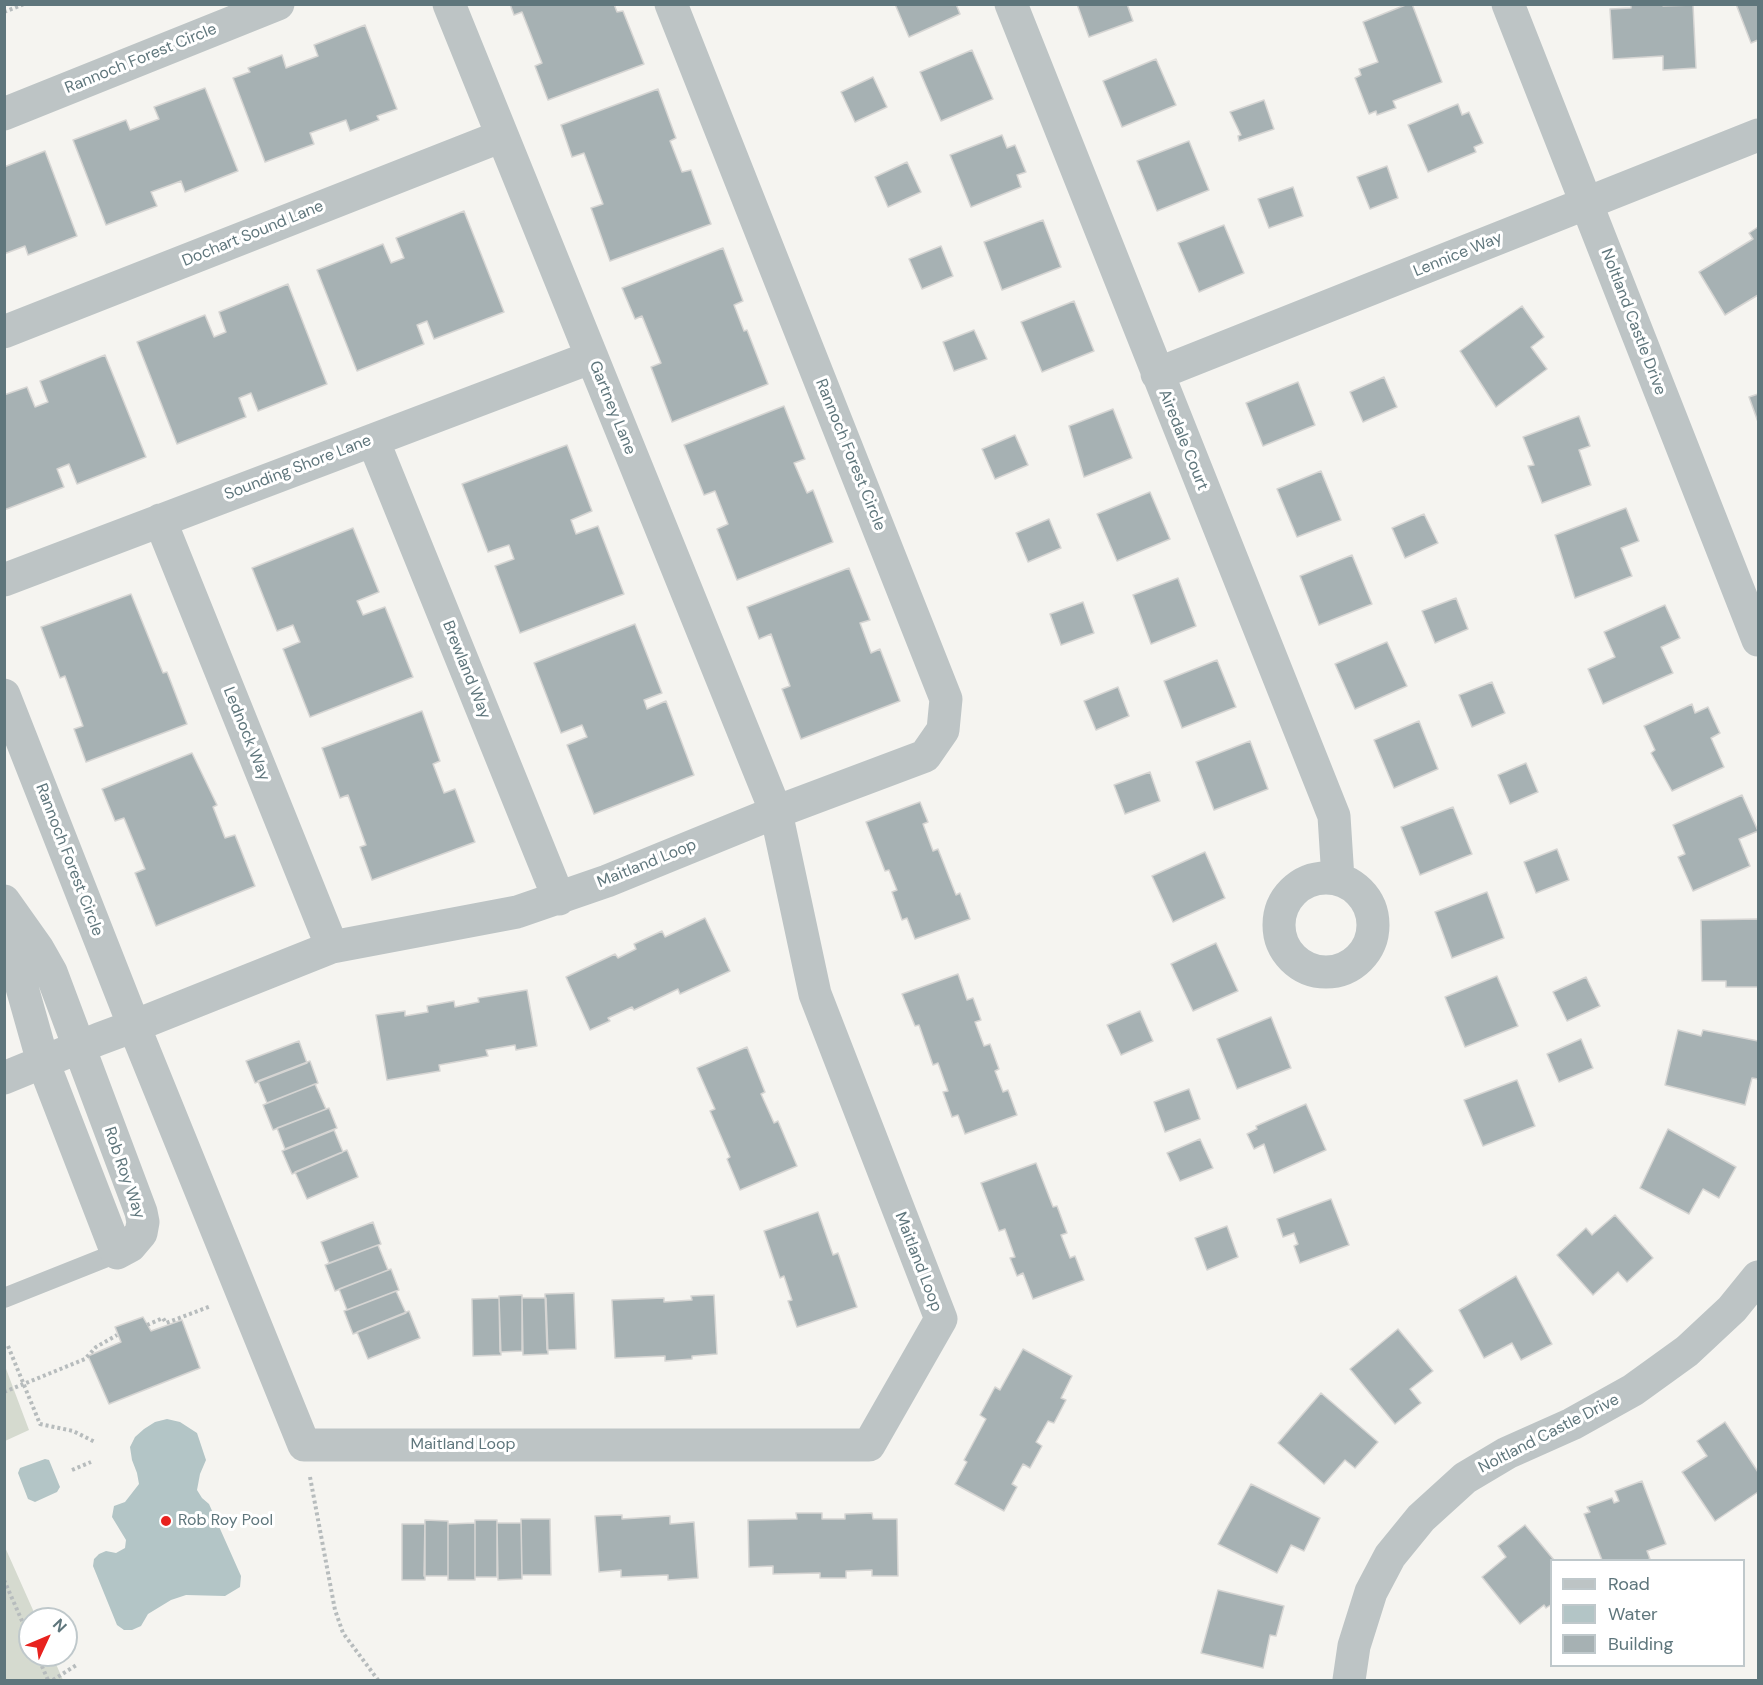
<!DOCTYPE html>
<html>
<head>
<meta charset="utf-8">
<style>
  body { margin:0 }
  #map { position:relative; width:1763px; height:1685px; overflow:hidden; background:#f5f4f0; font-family:"DM Sans",sans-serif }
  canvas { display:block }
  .frame { position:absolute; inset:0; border:6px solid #5f767c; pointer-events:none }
  .legend { position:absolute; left:1550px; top:1559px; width:195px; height:108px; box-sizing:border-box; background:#fff; border:2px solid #bfc8cb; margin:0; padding:8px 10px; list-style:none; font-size:18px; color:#5f767c }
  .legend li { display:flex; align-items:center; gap:12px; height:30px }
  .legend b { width:30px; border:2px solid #bfc8cb }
  .north { position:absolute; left:18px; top:1607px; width:60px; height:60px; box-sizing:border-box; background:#fff; border:2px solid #bfc8cb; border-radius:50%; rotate:46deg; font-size:16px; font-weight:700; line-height:24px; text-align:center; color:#5f767c }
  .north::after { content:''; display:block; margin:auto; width:21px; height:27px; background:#e8221e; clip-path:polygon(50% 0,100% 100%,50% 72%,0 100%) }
</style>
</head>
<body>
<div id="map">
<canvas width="1763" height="1685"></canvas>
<div class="frame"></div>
<ul class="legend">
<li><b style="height:8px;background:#bdc4c5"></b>Road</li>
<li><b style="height:16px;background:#b3c5c6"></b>Water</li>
<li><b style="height:16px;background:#a6b1b3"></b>Building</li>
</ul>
<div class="north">N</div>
</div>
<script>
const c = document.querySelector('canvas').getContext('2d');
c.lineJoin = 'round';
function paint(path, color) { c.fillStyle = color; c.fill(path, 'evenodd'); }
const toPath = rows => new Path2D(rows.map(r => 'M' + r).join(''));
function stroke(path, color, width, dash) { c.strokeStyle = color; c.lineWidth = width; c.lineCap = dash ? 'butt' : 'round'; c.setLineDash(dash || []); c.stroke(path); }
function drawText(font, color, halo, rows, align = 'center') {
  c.font = font + ' "DM Sans",sans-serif'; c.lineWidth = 6; c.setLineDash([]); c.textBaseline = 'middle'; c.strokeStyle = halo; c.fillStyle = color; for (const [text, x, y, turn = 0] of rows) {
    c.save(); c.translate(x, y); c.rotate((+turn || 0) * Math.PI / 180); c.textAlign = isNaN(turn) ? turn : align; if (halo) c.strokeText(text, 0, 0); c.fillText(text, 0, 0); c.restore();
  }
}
paint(toPath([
  [5,1366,29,1430,5,1441,4,1441],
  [4,1545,37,1619,30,1619,30,1655,52,1655,63,1680,5,1680]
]), '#d5dacf');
paint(toPath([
  [167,1419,180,1422,197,1433,206,1460,200,1474,197,1490,202,1498,209,1504,241,1576,240,1587,225,1596,186,1595,171,1600,148,1614,141,1626,132,1630,124,1630,117,1625,93,1566,94,1559,99,1554,106,1551,116,1553,125,1548,126,1540,112,1517,114,1506,125,1502,139,1484,137,1473,132,1460,130,1447,135,1437,144,1429,155,1422],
  [45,1459,49,1460,60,1487,57,1492,35,1502,28,1499,18,1473,20,1468]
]), '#b3c5c6');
const building = toPath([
  [510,4,614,4,617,12,623,11,644,64,548,100,535,66,542,63,522,12,514,15,510,4],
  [895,4,956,4,960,14,909,37,895,4],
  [1077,4,1127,4,1133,21,1089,37,1077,4],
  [1408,4,1412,4,1442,82,1393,101,1396,108,1377,115,1376,111,1369,114,1355,78,1361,75,1359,69,1378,62,1363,22,1408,4],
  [1631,4,1663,4,1663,6,1693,5,1696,68,1663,70,1663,56,1613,59,1610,9,1631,8,1631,4],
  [1736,4,1758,4,1758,40,1751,43,1736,4],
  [365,25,397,109,377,116,379,120,350,131,346,120,310,133,314,144,265,162,233,78,250,72,248,68,282,55,286,68,318,56,314,45,365,25],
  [972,50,993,99,941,121,920,72,972,50],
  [1156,59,1176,105,1122,127,1103,81,1156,59],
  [873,77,887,107,855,122,841,92,873,77],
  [205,88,238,171,185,192,181,181,151,192,157,206,106,225,73,140,126,120,130,130,159,119,154,107,205,88],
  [658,89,676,138,670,141,682,172,691,170,711,224,610,261,591,208,603,204,584,153,572,157,561,125,658,89],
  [1264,100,1274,129,1239,141,1238,136,1241,135,1230,112,1264,100],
  [1458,104,1462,115,1469,112,1483,143,1474,147,1476,152,1428,172,1408,125,1458,104],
  [1002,135,1007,148,1015,145,1026,172,1017,175,1021,187,971,207,950,155,1002,135],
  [1189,141,1209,190,1157,211,1137,161,1189,141],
  [45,151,77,236,28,255,25,246,4,254,4,167,45,151],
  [907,162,921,192,888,207,875,177,907,162],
  [1387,166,1398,198,1370,209,1357,177,1387,166],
  [1293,187,1303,216,1269,228,1258,199,1293,187],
  [464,211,504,312,434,339,427,321,417,325,424,344,357,371,317,270,383,244,391,263,404,258,396,238,464,211],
  [1043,220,1061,267,1002,290,984,242,1043,220],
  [1224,225,1244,273,1199,292,1178,243,1224,225],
  [1758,227,1758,295,1725,315,1699,272,1753,239,1749,233,1758,227],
  [941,246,953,276,922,289,909,259,941,246],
  [723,248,743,301,734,305,744,331,747,330,768,384,672,422,651,367,661,363,642,316,635,319,622,288,723,248],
  [288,284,327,384,258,411,251,393,239,398,246,417,177,444,137,342,205,315,214,337,226,332,219,312,288,284],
  [1074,301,1094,351,1042,372,1021,322,1074,301],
  [1522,306,1544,337,1531,347,1547,369,1496,407,1460,351,1522,306],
  [974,330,987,359,954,371,943,342,974,330],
  [105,355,146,457,77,484,69,464,57,469,64,487,4,510,4,395,27,387,35,407,48,402,40,381,105,355],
  [1384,377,1397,407,1363,422,1350,392,1384,377],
  [1298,382,1315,425,1263,446,1246,403,1298,382],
  [1758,394,1758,422,1749,397,1758,394],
  [784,406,805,459,794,463,807,493,813,490,833,542,737,580,717,529,728,524,715,491,704,495,684,445,784,406],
  [1113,409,1132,458,1084,477,1069,426,1113,409],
  [1579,416,1590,446,1579,450,1591,485,1542,503,1528,466,1534,465,1523,437,1579,416],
  [1015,435,1028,465,995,479,982,449,1015,435],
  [567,445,592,511,571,520,576,534,598,526,624,594,520,633,495,566,514,559,509,545,488,552,462,484,567,445],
  [1321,471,1341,520,1297,537,1277,489,1321,471],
  [1150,492,1170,539,1117,561,1097,514,1150,492],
  [1626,508,1639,541,1621,548,1632,576,1575,598,1555,535,1626,508],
  [1424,514,1438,543,1405,558,1392,528,1424,514],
  [1049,519,1061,548,1028,562,1016,533,1049,519],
  [353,528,379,592,357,601,363,615,385,607,413,677,310,717,283,649,300,642,293,625,277,631,252,568,353,528],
  [1352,555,1372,604,1319,625,1300,576,1352,555],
  [849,568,870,620,860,623,871,653,880,649,900,701,801,739,782,689,790,686,771,634,759,639,747,607,849,568],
  [1178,578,1196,626,1151,644,1133,595,1178,578],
  [131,594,163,673,167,672,187,724,86,762,74,729,83,726,65,676,60,678,41,627,131,594],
  [1456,598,1468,629,1435,643,1422,611,1456,598],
  [1083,602,1094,633,1061,645,1050,614,1083,602],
  [1665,605,1680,638,1661,647,1673,673,1603,704,1588,669,1615,657,1604,632,1665,605],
  [635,624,662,693,644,700,647,709,666,701,694,775,594,814,567,745,587,737,582,725,561,733,534,663,635,624],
  [1387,642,1407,686,1355,709,1335,664,1387,642],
  [1217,660,1236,707,1182,728,1164,681,1217,660],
  [1492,682,1505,713,1472,727,1459,695,1492,682],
  [1118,687,1129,716,1096,730,1084,701,1118,687],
  [1692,704,1695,713,1708,707,1720,733,1711,738,1724,767,1672,791,1651,753,1655,750,1644,726,1692,704],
  [422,711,440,761,433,764,444,793,455,789,475,842,372,880,360,847,366,845,348,795,340,798,322,748,422,711],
  [1419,721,1438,769,1394,788,1374,740,1419,721],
  [1250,741,1268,789,1214,810,1196,762,1250,741],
  [192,753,217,805,213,807,225,838,235,835,255,886,156,926,135,873,145,869,124,818,115,821,102,789,192,753],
  [1526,763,1538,792,1510,804,1498,775,1526,763],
  [1150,772,1160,801,1125,814,1114,785,1150,772],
  [1742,795,1758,831,1739,839,1750,866,1693,891,1678,857,1685,854,1673,825,1742,795],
  [920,802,928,822,923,824,933,851,938,849,956,895,960,893,970,919,915,939,907,918,902,920,892,892,897,890,889,870,885,871,866,822,920,802],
  [1453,807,1472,854,1420,875,1401,827,1453,807],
  [1557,849,1569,880,1536,893,1524,862,1557,849],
  [1205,852,1225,898,1173,922,1152,876,1205,852],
  [1487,892,1504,938,1452,958,1435,912,1487,892],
  [705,918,730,971,680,994,678,989,634,1010,632,1007,608,1018,610,1021,590,1030,566,977,615,954,618,958,636,949,634,944,662,931,665,937,705,918],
  [1758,919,1758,987,1726,987,1726,981,1702,981,1701,920,1758,919],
  [1216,943,1238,991,1193,1011,1171,964,1216,943],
  [958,974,967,1000,973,998,981,1020,975,1022,984,1046,990,1044,999,1069,995,1071,1003,1092,1008,1090,1017,1115,965,1134,958,1115,952,1117,943,1092,948,1091,938,1063,933,1065,919,1025,915,1026,902,994,958,974],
  [1497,976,1518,1026,1465,1047,1445,997,1497,976],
  [1586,977,1600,1006,1567,1021,1553,992,1586,977],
  [527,990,537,1046,516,1050,515,1045,486,1050,488,1056,439,1065,440,1071,387,1080,376,1015,405,1011,405,1016,428,1012,427,1006,454,1001,455,1007,479,1002,478,998,527,990],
  [1140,1011,1153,1041,1121,1055,1107,1025,1140,1011],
  [1271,1017,1291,1068,1237,1089,1217,1039,1271,1017],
  [1678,1030,1701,1036,1703,1030,1758,1041,1758,1079,1752,1078,1745,1105,1665,1085,1678,1030],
  [1581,1039,1593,1068,1559,1082,1547,1054,1581,1039],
  [299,1041,307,1063,255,1083,246,1061,299,1041],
  [747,1047,765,1092,761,1094,774,1123,778,1121,797,1166,740,1190,727,1159,730,1157,710,1111,715,1109,697,1068,747,1047],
  [310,1061,318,1083,267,1103,258,1081,310,1061],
  [1517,1080,1535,1126,1483,1146,1464,1100,1517,1080],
  [315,1084,326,1109,273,1130,263,1105,315,1084],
  [1189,1089,1200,1119,1165,1132,1154,1102,1189,1089],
  [1306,1104,1326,1150,1274,1173,1264,1144,1254,1149,1247,1134,1257,1129,1256,1126,1306,1104],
  [329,1108,337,1128,285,1149,277,1128,329,1108],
  [1668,1129,1736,1167,1719,1198,1703,1189,1689,1214,1640,1188,1668,1129],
  [334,1130,343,1152,292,1174,282,1151,334,1130],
  [1200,1139,1213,1168,1180,1181,1167,1153,1200,1139],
  [347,1150,358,1177,307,1199,295,1172,347,1150],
  [1036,1163,1053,1207,1057,1206,1067,1233,1061,1235,1070,1258,1075,1256,1084,1280,1033,1299,1023,1273,1017,1276,1010,1258,1015,1257,1005,1229,999,1231,981,1183,1036,1163],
  [1331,1199,1349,1245,1300,1263,1294,1246,1298,1244,1294,1233,1283,1237,1277,1219,1331,1199],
  [818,1212,833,1255,838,1253,857,1307,797,1327,788,1301,792,1300,784,1276,780,1278,764,1231,818,1212],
  [1615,1215,1653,1258,1627,1282,1618,1272,1593,1295,1557,1255,1586,1228,1592,1235,1615,1215],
  [373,1222,381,1244,329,1263,321,1242,373,1222],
  [1227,1226,1238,1257,1207,1270,1195,1238,1227,1226],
  [378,1245,388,1270,335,1291,325,1265,378,1245],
  [391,1269,399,1290,347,1310,339,1289,391,1269],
  [1516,1276,1552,1344,1521,1360,1512,1343,1484,1358,1459,1310,1516,1276],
  [396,1291,406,1313,353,1334,344,1311,396,1291],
  [574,1293,576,1349,547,1350,545,1294,574,1293],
  [522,1295,522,1351,500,1352,499,1296,522,1295],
  [714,1295,717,1354,692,1356,692,1359,665,1361,665,1356,615,1358,612,1300,664,1298,664,1302,692,1300,691,1296,714,1295],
  [499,1298,501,1355,473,1356,472,1299,499,1298],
  [522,1298,546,1298,548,1354,523,1355,522,1298],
  [409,1311,420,1338,368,1359,357,1332,409,1311],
  [143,1317,151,1331,182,1320,200,1368,109,1404,88,1356,121,1342,115,1327,143,1317],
  [1398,1329,1433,1371,1410,1389,1421,1403,1395,1424,1350,1369,1398,1329],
  [1023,1349,1072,1376,1061,1398,1066,1400,1054,1423,1048,1421,1036,1442,1042,1446,1030,1468,1023,1464,1012,1484,1017,1487,1004,1511,955,1484,967,1462,964,1460,986,1419,980,1415,995,1387,1000,1390,1023,1349],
  [1321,1393,1378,1442,1355,1468,1345,1460,1324,1484,1278,1443,1321,1393],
  [1725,1422,1758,1472,1758,1492,1715,1521,1682,1472,1707,1456,1697,1441,1725,1422],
  [1642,1481,1666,1544,1647,1551,1650,1559,1647,1560,1602,1560,1584,1514,1590,1512,1587,1507,1612,1498,1614,1503,1619,1501,1615,1491,1642,1481],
  [1251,1484,1320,1518,1304,1551,1291,1545,1277,1573,1218,1544,1251,1484],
  [796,1513,822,1513,822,1519,845,1519,845,1514,872,1513,873,1519,897,1519,898,1576,872,1576,872,1570,846,1571,846,1578,820,1578,820,1573,773,1574,773,1566,749,1567,748,1520,797,1519,796,1513],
  [622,1515,622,1519,670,1516,670,1524,694,1522,698,1578,668,1580,668,1575,621,1577,621,1570,599,1572,595,1516,622,1515],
  [521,1519,550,1519,551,1575,522,1575,521,1519],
  [425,1520,448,1521,448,1576,424,1576,425,1520],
  [475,1520,497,1520,497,1577,475,1577,475,1520],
  [475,1523,475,1580,448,1580,448,1524,475,1523],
  [497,1523,521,1523,522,1579,498,1580,497,1523],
  [402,1524,425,1524,425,1580,402,1580,402,1524],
  [1525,1525,1554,1560,1552,1560,1552,1604,1546,1608,1544,1605,1520,1624,1482,1577,1506,1557,1498,1546,1525,1525],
  [1218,1590,1284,1606,1276,1636,1270,1635,1263,1668,1201,1653,1218,1590]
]);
paint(building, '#a6b1b3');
stroke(building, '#d6d5d3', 1.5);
stroke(toPath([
  [4,12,24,4],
  [147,1325,163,1318,166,1323,211,1306],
  [8,1346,40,1424,73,1431,95,1442],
  [4,1392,85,1359,96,1347,117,1335],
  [72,1470,91,1462],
  [310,1477,335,1610,343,1633,378,1680],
  [4,1580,30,1639],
  [37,1655,48,1680],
  [53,1680,78,1664]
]), '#b7bcbd', 4, [3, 3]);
stroke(toPath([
  [4,1298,117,1253]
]), '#bdc4c5', 20);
stroke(toPath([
  [449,4,776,812,925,756,943,730,946,699,671,4],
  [1011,4,1334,816,1338,879],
  [1508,4,1758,640],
  [4,114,278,4],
  [4,332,502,136],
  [1157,374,1758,135],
  [373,440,559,899],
  [160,520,332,947],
  [4,580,592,357],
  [4,695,134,1026,304,1445,869,1445,941,1319,815,994,776,812,607,881,517,912,332,947,134,1026,99,1039,4,1078],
  '1279 925a47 47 0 1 1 94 0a47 47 0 1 1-94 0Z',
  [4,901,38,949,51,972,141,1212,143,1222,141,1233,130,1246,117,1253,43,1062,4,924],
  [1349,1680,1354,1646,1371,1592,1390,1556,1421,1518,1465,1478,1507,1453,1572,1424,1633,1390,1687,1351,1732,1309,1758,1277]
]), '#bdc4c5', 33);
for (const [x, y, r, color] of [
  [166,1521,6,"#e8221e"]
]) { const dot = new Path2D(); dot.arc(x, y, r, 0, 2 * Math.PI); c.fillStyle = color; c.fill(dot); stroke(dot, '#fff', 2); }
drawText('16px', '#5f767c', '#fff', [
  ["Rannoch Forest Circle",141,59,-22],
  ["Dochart Sound Lane",253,234,-22],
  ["Lennice Way",1458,255,-22],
  ["Noltland Castle Drive",1633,322,69],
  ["Gartney Lane",612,408,68],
  ["Airedale Court",1183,440,68],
  ["Rannoch Forest Circle",850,455,68],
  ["Sounding Shore Lane",298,468,-21],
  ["Brewland Way",466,670,68],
  ["Lednock Way",246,734,68],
  ["Rannoch Forest Circle",69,860,69],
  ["Maitland Loop",647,864,-22],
  ["Rob Roy Way",124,1173,71],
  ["Maitland Loop",918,1262,69],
  ["Noltland Castle Drive",1549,1434,-27],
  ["Maitland Loop",463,1445]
]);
drawText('16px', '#5f767c', '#fff', [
  ["Rob Roy Pool",178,1521]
], 'left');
</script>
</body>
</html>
